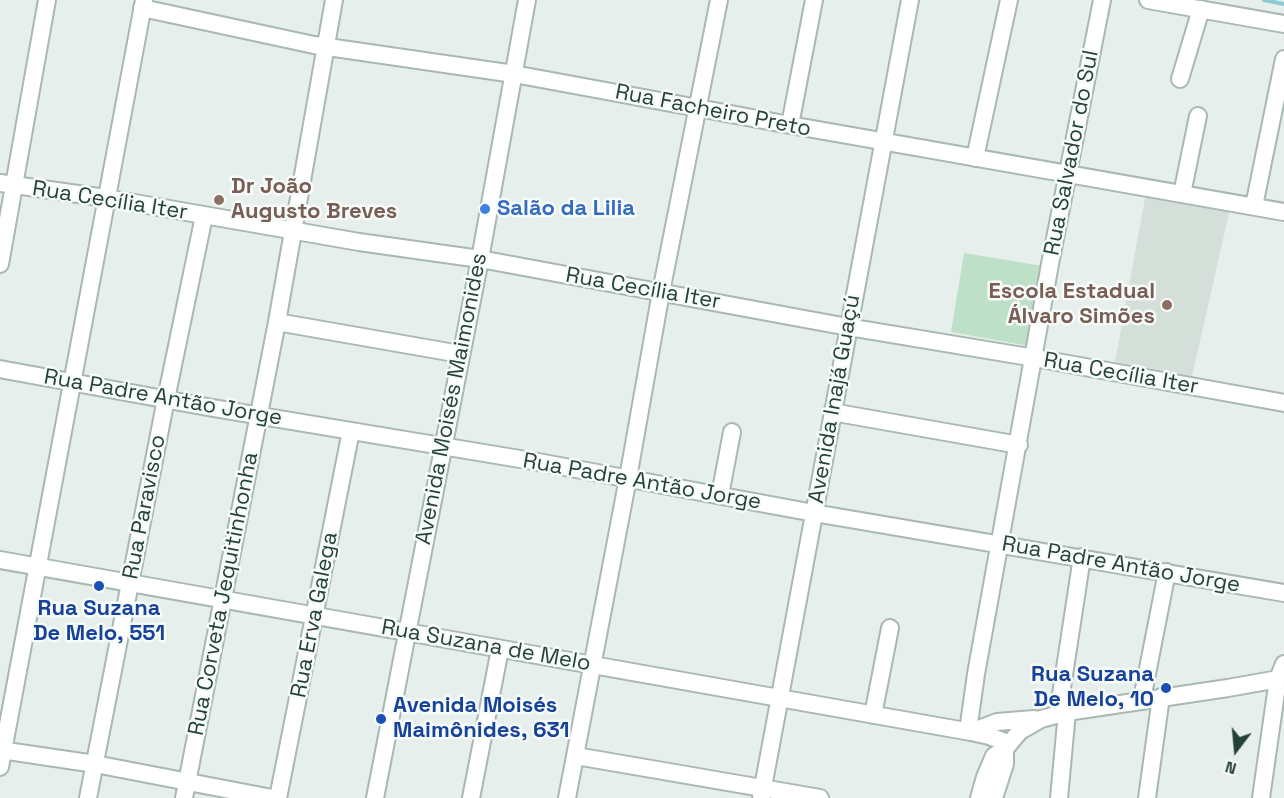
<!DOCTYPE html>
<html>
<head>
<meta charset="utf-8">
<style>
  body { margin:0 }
  #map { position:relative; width:1284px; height:798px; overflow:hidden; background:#e6efeb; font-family:"Space Grotesk",sans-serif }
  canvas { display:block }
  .north { position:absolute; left:1206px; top:720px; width:60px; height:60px; -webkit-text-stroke:4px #f7fbf9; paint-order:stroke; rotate:196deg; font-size:16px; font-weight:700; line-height:24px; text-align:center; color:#24423a }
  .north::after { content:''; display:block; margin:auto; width:21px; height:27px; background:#24423a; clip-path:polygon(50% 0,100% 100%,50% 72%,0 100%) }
</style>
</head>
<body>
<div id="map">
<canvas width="1284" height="798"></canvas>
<div class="north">N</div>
</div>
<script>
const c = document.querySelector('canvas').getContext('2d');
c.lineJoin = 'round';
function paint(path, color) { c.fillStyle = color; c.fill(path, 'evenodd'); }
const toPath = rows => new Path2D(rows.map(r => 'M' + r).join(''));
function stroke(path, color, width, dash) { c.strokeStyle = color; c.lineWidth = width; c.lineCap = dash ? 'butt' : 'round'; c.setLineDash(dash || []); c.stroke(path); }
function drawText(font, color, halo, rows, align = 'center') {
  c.font = font + ' "Space Grotesk",sans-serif'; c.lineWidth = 5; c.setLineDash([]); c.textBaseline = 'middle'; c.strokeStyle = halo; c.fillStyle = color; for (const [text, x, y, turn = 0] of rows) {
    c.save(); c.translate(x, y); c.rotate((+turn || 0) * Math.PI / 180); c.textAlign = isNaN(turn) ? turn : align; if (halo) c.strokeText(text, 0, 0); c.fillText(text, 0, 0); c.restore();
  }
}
paint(toPath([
  [1146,193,1230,209,1192,376,1115,362]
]), '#d4dfda');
paint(toPath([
  [964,253,1043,266,1029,346,951,332]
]), '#bfe0c8');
stroke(toPath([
  [1264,0,1284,4]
]), '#8ec9d4', 4);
const minor = toPath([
  [1148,0,1284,24],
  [142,8,314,45,514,74,790,125,1284,212],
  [1180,79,1201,9],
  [790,125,814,0],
  [975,158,1009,0],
  [0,183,106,198,359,242,480,259,848,327,1035,358,1284,403],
  [1182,194,1198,116],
  [1254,206,1284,59],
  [0,264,47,0],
  [277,322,460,354],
  [0,369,213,408,538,462,814,513,1284,593],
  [832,412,1019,445],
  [720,495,732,432],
  [0,560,971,732,989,736,1008,743],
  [1142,699,1167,572],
  [1058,714,1082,557],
  [873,715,890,628],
  [968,731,976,674,1050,264,1102,0],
  [971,732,997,722,1034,719],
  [0,750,95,764,272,798],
  [576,756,820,798],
  [0,767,144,0],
  [88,798,166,399,204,216],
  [184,798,277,322,334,0],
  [278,798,351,431],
  [375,798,480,259,527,0],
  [471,798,500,649],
  [567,798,628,478,661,292,719,0],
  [761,798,910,0],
  [979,798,985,777,994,756,1005,749,1020,731,1041,719,1067,712,1228,688,1284,678],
  [994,798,1005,764,1005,749],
  [1059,798,1067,712],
  [1147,798,1161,697],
  [1261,798,1278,679,1284,664]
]);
stroke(minor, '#a8b8b2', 20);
stroke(minor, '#fff', 16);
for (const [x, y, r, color] of [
  [219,200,6,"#8d6e63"],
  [485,209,6,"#3f7fe0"],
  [1167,305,6,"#8d6e63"],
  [99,586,6,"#1a4fb4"],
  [1166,688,6,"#1a4fb4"],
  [381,719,6,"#1a4fb4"]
]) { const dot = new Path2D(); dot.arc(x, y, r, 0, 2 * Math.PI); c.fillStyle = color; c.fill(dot); stroke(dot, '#f7fbf9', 2); }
drawText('22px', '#24423a', '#f7fbf9', [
  ["Rua Facheiro Preto",713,111,11],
  ["Rua Salvador do Sul",1072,153,-79],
  ["Rua Cecília Iter",110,201,9],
  ["Rua Cecília Iter",643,289,10],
  ["Rua Cecília Iter",1121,374,10],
  ["Rua Padre Antão Jorge",163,398,10],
  ["Avenida Moisés Maimonides",452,399,-79],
  ["Avenida Inajá Guaçú",835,399,-80],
  ["Rua Padre Antão Jorge",642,482,10],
  ["Rua Paravisco",145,507,-79],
  ["Rua Padre Antão Jorge",1121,565,10],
  ["Rua Corveta Jequitinhonha",224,594,-79],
  ["Rua Erva Galega",315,615,-79],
  ["Rua Suzana de Melo",486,646,10]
]);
drawText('bold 22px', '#785e54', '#f7fbf9', [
  ["Dr João",231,187],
  ["Augusto Breves",231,212],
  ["Escola Estadual",1155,292,"right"],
  ["Álvaro Simões",1155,317,"right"]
], 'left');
drawText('bold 22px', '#366cbe', '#f7fbf9', [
  ["Salão da Lilia",497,209]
], 'left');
drawText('bold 22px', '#164399', '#f7fbf9', [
  ["Rua Suzana",99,609],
  ["De Melo, 551",99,634],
  ["Rua Suzana",1154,675,"right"],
  ["De Melo, 10",1154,700,"right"],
  ["Avenida Moisés",393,706,"left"],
  ["Maimônides, 631",393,731,"left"]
]);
</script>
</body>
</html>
